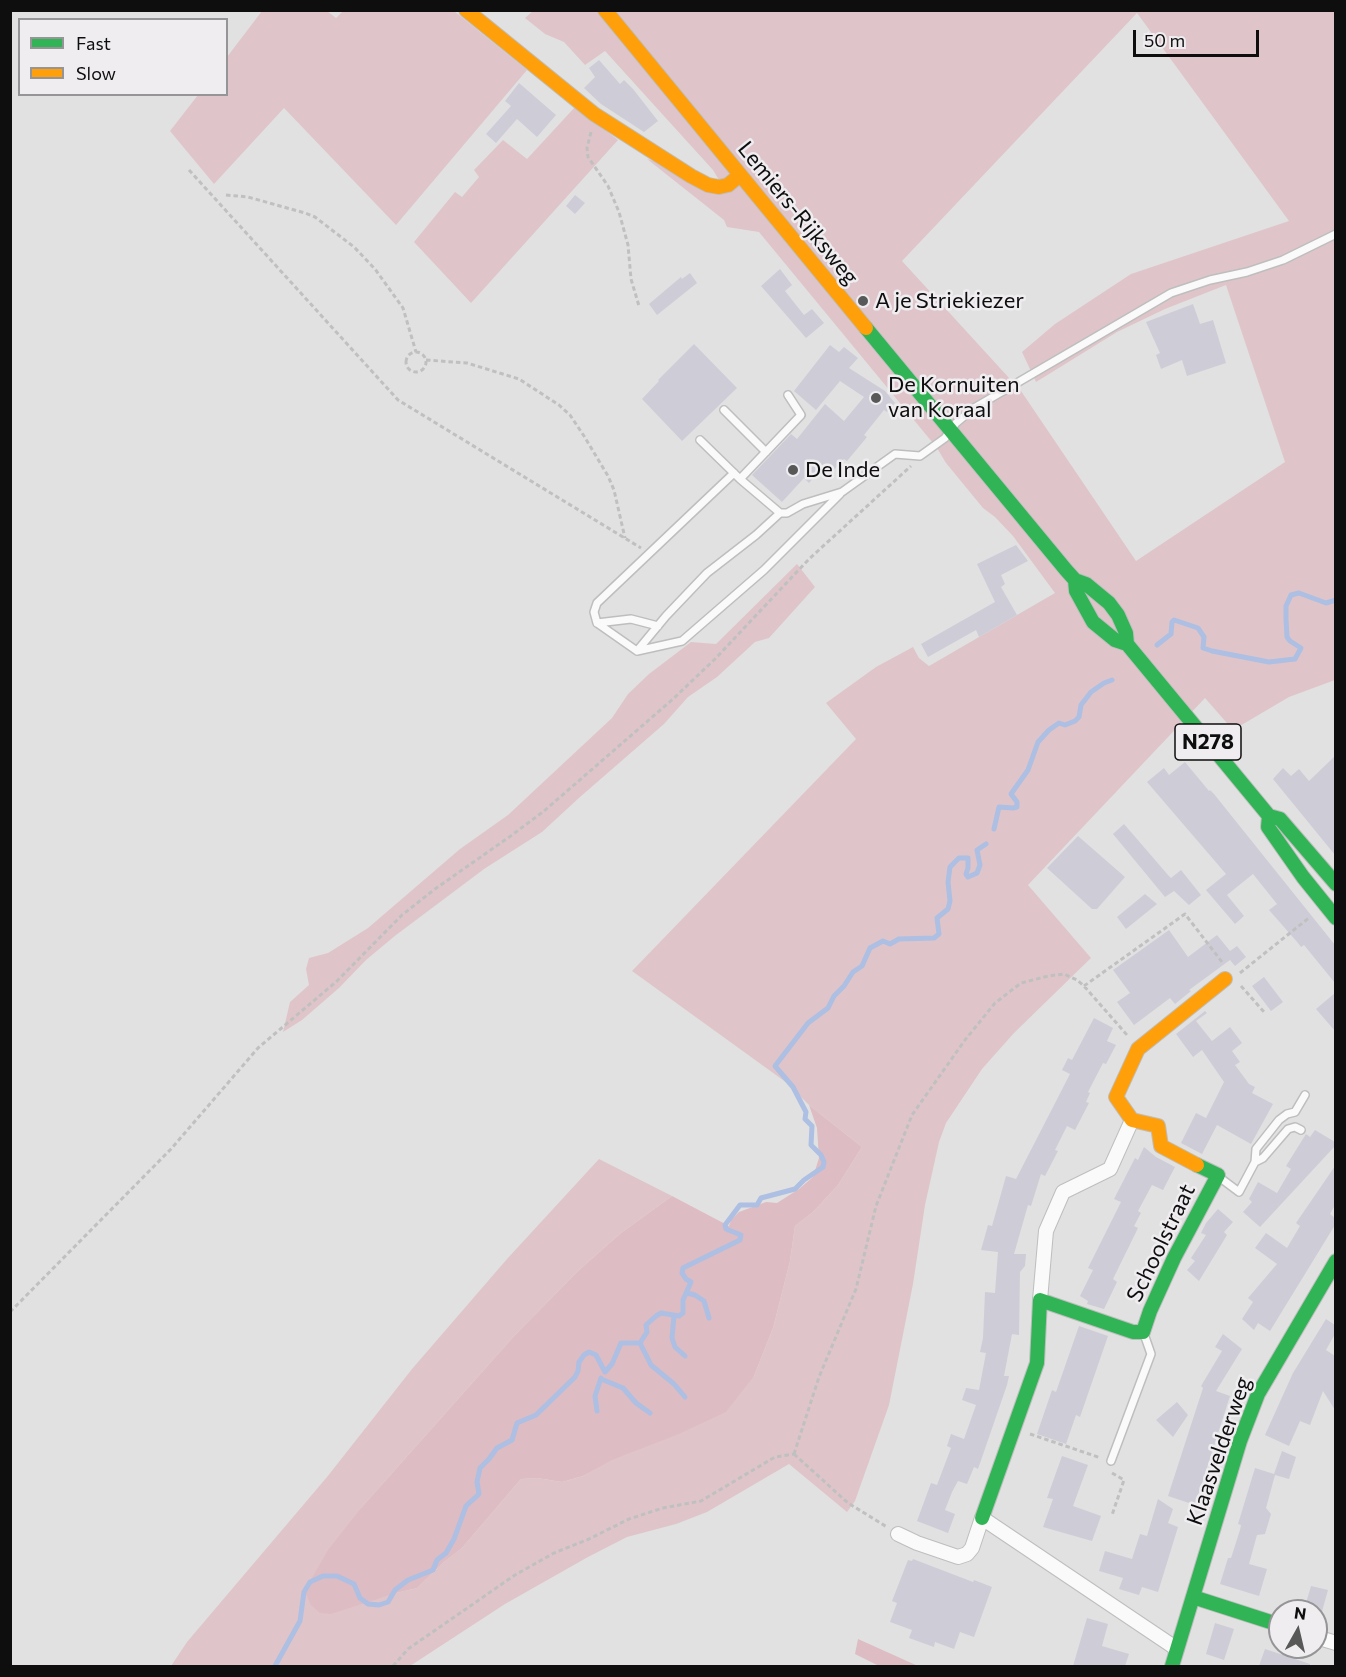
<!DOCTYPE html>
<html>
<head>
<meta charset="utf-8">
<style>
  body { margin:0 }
  #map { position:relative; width:1346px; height:1677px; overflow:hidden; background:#e1e1e1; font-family:Commissioner,sans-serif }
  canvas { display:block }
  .frame { position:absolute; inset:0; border:12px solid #0e0e0e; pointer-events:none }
  .legend { position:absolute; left:18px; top:18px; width:210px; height:78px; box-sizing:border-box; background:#efedf0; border:2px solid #959496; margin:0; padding:8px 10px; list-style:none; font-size:18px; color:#0e0e0e }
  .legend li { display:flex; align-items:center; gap:12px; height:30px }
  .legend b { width:30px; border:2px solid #959496 }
  .north { position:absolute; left:1268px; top:1599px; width:60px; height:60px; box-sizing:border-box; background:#efedf0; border:2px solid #959496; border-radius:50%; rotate:8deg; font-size:16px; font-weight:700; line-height:24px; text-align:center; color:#0e0e0e }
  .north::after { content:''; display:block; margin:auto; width:21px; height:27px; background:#585858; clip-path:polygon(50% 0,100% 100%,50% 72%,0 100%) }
  .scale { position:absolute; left:1133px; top:30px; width:126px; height:27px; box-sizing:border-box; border:3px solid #0e0e0e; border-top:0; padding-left:8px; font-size:18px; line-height:21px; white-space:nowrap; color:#0e0e0e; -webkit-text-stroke:4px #efedf0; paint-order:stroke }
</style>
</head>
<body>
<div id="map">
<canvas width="1346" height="1677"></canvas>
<div class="frame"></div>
<ul class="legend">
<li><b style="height:8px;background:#30b455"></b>Fast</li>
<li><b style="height:8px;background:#ff9f0a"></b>Slow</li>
</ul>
<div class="north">N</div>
<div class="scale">50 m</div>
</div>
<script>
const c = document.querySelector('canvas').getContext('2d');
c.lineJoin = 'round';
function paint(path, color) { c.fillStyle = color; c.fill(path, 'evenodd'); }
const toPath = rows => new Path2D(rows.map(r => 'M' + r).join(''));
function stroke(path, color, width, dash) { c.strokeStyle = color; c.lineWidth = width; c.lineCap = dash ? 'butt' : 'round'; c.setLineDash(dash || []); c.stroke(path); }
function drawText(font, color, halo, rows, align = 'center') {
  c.font = font + ' Commissioner,sans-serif'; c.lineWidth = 5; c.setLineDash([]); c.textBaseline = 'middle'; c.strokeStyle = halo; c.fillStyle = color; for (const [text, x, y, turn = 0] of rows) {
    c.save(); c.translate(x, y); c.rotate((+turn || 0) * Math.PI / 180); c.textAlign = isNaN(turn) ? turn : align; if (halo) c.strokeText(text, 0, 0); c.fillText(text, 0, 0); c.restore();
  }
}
paint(toPath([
  [534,10,1335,11,1335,680,1289,697,1233,730,1205,698,1028,885,1091,958,1014,1033,982,1069,946,1123,939,1142,925,1205,913,1284,889,1405,855,1501,847,1512,789,1464,707,1512,676,1524,627,1537,588,1557,505,1604,410,1666,171,1666,187,1642,327,1477,412,1369,507,1259,599,1159,672,1196,621,1233,579,1270,515,1335,361,1508,396,1593,417,1588,444,1562,462,1548,521,1479,537,1478,562,1482,583,1476,754,1376,773,1328,790,1261,795,1226,813,1212,838,1185,862,1147,809,1105,787,1083,632,971,856,739,826,703,876,667,913,647,919,658,929,666,1055,593,1013,536,995,517,983,508,946,463,937,448,759,232,727,227,724,220,647,159,719,180,713,170,605,51,585,65,564,42,545,34,525,18],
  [1137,13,1289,221,1131,274,1055,324,1022,352,1036,382,1117,332,1165,309,1226,285,1285,462,1136,561,1021,391,902,261],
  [262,11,327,11,336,18,343,11,454,11,527,70,396,225,284,108,214,184,170,131,198,95,226,94,227,57],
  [575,107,618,140,471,303,414,242,455,192,462,197,479,177,474,170,503,140,527,159],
  [797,564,815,587,769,638,755,642,717,677,688,697,664,724,580,797,542,832,484,869,396,935,366,960,339,988,302,1020,283,1032,290,1002,309,985,306,969,309,958,328,953,368,928,460,849,508,815,612,718,628,694,649,674,691,642,716,644]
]), '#dfc5ca');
paint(toPath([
  [809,1105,862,1147,838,1185,813,1212,795,1226,790,1261,773,1328,754,1376,726,1412,679,1434,612,1460,583,1476,562,1482,537,1478,521,1479,462,1548,444,1562,417,1588,396,1593,331,1614,320,1613,311,1605,306,1594,308,1585,328,1550,361,1508,515,1335,579,1270,621,1233,672,1196,729,1226,731,1220,739,1212,766,1202,777,1203,799,1189,813,1177,819,1158,817,1128],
  [858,1639,918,1666,879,1666,855,1654]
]), '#debcc3');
stroke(toPath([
  [1157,645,1171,634,1172,622,1174,620,1198,628,1204,637,1203,648,1212,651,1269,662,1295,659,1301,648,1290,641,1287,637,1286,619,1286,606,1291,595,1299,593,1326,603,1336,600],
  [994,829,999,807,1013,808,1017,807,1017,802,1011,794,1028,770,1038,742,1049,730,1059,723,1065,725,1075,721,1079,717,1081,705,1091,692,1104,683,1112,680],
  [687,1293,695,1295,704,1301,709,1318],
  [674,1316,672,1338,675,1347,685,1356],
  [640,1343,651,1365,674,1384,685,1397],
  [601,1379,623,1388,636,1403,650,1413],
  [597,1411,595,1396,601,1378],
  [275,1666,300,1621,304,1592,310,1582,323,1576,337,1576,354,1584,360,1598,368,1604,379,1605,388,1602,395,1590,408,1580,433,1570,437,1560,446,1553,454,1539,466,1506,479,1494,477,1482,480,1468,489,1459,497,1448,512,1440,517,1423,536,1415,575,1377,578,1371,579,1362,584,1355,589,1352,596,1355,605,1372,612,1364,621,1343,640,1343,647,1332,646,1325,656,1316,661,1313,679,1316,683,1313,683,1300,691,1282,686,1279,682,1273,683,1268,740,1240,741,1235,726,1229,725,1225,740,1205,757,1205,761,1198,795,1189,804,1180,823,1167,824,1162,821,1155,811,1145,812,1126,805,1119,806,1112,793,1087,775,1066,808,1023,828,1008,834,996,844,986,853,972,862,966,870,948,883,941,890,944,899,939,934,938,939,934,937,918,948,909,950,901,948,882,950,867,959,858,968,858,968,868,966,874,968,877,977,873,980,865,977,850,986,844]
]), '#adbfe2', 5);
paint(toPath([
  [599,60,620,84,624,80,633,89,658,121,644,132,601,104,584,88,595,77,589,68],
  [519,83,556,115,537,137,517,119,496,143,486,134,511,106,505,101],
  [575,195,585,203,575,214,566,206],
  [780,269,792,285,785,291,804,315,812,309,824,323,806,338,761,286],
  [690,273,697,283,657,315,649,304,681,277,682,279],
  [1193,304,1200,324,1213,320,1226,363,1187,376,1182,360,1161,369,1156,355,1160,353,1146,322],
  [694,344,737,388,682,441,642,399,659,381,658,380],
  [830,345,839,352,844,347,858,358,849,368,885,391,895,403,887,412,884,410,864,435,867,437,847,461,844,459,833,471,825,464,809,483,804,478,782,502,752,475,791,434,797,439,825,404,844,421,864,397,840,381,816,410,794,391],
  [1016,545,1028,561,1001,575,1005,584,1001,587,1017,615,979,637,976,630,928,657,921,644,995,602,977,564],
  [1335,756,1335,855,1273,779,1283,768,1291,776,1299,769,1309,781],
  [1185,762,1209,791,1210,790,1214,794,1335,945,1335,983,1304,945,1301,947,1298,943,1269,910,1277,904,1253,874,1227,895,1244,916,1235,924,1206,890,1226,874,1147,782,1164,768,1169,775],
  [1124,824,1168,875,1171,878,1181,870,1201,895,1189,905,1174,891,1165,897,1113,834],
  [1078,836,1125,877,1097,909,1092,909,1047,868],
  [1145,894,1157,904,1126,929,1117,917],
  [1169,930,1188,957,1217,935,1230,951,1237,946,1246,957,1235,966,1230,960,1189,990,1191,991,1175,1004,1170,998,1134,1025,1117,1002,1130,993,1113,970],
  [1264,977,1283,1002,1271,1011,1252,986],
  [1335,993,1335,1031,1316,1009],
  [1205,1011,1207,1013,1196,1021,1212,1041,1230,1027,1242,1043,1232,1051,1240,1062,1235,1065,1249,1084,1255,1087,1252,1093,1273,1104,1251,1144,1217,1125,1202,1154,1181,1143,1196,1113,1206,1118,1224,1082,1202,1050,1193,1057,1176,1034],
  [1094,1018,1113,1028,1107,1041,1116,1045,1106,1064,1103,1063,1088,1092,1090,1093,1086,1102,1089,1103,1075,1130,1067,1126,1055,1150,1058,1151,1045,1176,1041,1174,1031,1206,1028,1205,1014,1254,1026,1254,1025,1266,1020,1272,1019,1335,1012,1334,1004,1376,1009,1376,1007,1385,978,1469,974,1467,967,1484,958,1481,952,1492,945,1510,955,1514,948,1533,917,1521,931,1483,937,1485,951,1448,947,1446,951,1434,964,1439,976,1405,962,1400,966,1388,979,1390,986,1353,980,1352,983,1338,985,1292,995,1293,998,1252,981,1250,988,1225,992,1226,1006,1176,1016,1179,1070,1074,1062,1070,1068,1058,1072,1060],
  [1315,1130,1335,1142,1335,1146,1260,1227,1243,1212,1252,1202,1249,1199,1258,1182,1277,1193,1291,1169,1286,1166,1306,1134,1310,1137],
  [1144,1147,1156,1157,1175,1167,1163,1190,1152,1185,1138,1211,1141,1213,1134,1226,1138,1228,1113,1279,1117,1282,1104,1309,1087,1304,1088,1301,1080,1296,1093,1270,1088,1268,1121,1202,1114,1199,1135,1158,1138,1160],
  [1335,1166,1335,1205,1330,1214,1335,1218,1335,1225,1270,1331,1258,1323,1254,1330,1242,1319,1253,1302,1248,1298,1277,1264,1255,1248,1266,1233,1287,1248,1300,1226,1296,1223],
  [1218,1209,1233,1222,1224,1232,1227,1235,1199,1281,1187,1270,1195,1261,1191,1258,1206,1235,1201,1233,1206,1223],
  [1326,1319,1335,1325,1335,1334,1326,1350,1335,1356,1335,1410,1323,1391,1310,1425,1300,1421,1289,1446,1265,1435,1293,1373],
  [1079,1326,1108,1336,1080,1417,1076,1415,1066,1444,1037,1434,1052,1390,1056,1392],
  [1223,1334,1242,1349,1216,1391,1230,1396,1195,1505,1168,1496,1203,1388,1201,1386,1222,1351,1215,1347],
  [1177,1402,1188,1415,1173,1437,1156,1420],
  [1282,1451,1296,1457,1289,1479,1275,1475,1266,1508,1271,1514,1265,1534,1257,1535,1249,1564,1267,1569,1259,1596,1220,1584,1228,1558,1231,1558,1240,1530,1241,1525,1238,1524,1255,1468,1274,1474],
  [1062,1456,1088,1465,1073,1506,1101,1516,1092,1541,1043,1527,1053,1499,1047,1498],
  [1158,1499,1173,1509,1168,1523,1178,1527,1158,1592,1142,1587,1139,1595,1119,1589,1123,1578,1099,1571,1105,1551,1132,1559,1140,1534,1147,1536],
  [913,1559,973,1582,974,1580,992,1587,974,1637,960,1632,954,1649,935,1642,934,1647,909,1638,912,1630,890,1622,897,1603,892,1601,908,1560,912,1561],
  [1311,1586,1328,1590,1321,1615,1316,1613,1316,1611,1304,1610],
  [1087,1618,1108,1624,1102,1646,1129,1654,1125,1666,1073,1666],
  [1215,1623,1234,1629,1224,1660,1206,1654],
  [1265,1649,1310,1664,1310,1666,1259,1666]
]), '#cecdd7');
const lane = toPath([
  [724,410,766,452],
  [700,440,740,479,780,513,787,513,803,504,842,492,895,454,920,456,945,438,956,423,974,408,1171,293,1210,280,1247,272,1283,260,1336,234],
  [734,473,597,603,594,612,597,623,637,651,682,641,764,570,840,494],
  [740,479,801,415,788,395],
  [597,623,631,619,658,626],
  [637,651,666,616,707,573,756,535,780,513],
  [1255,1162,1263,1158,1288,1129,1295,1127,1301,1130],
  [1219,1177,1239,1192,1255,1162,1256,1149,1279,1120,1287,1114,1295,1112,1305,1095],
  [1111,1461,1151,1354,1144,1334]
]);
const street = toPath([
  [1040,1300,1046,1231,1063,1192,1110,1169,1132,1120],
  [898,1534,917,1543,958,1557,967,1554,972,1548,982,1518,1177,1649],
  [1316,1637,1336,1643]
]);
const fast = toPath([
  [866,328,1066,570,1075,580,1086,584,1109,603,1118,615,1126,633,1127,644],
  [1075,580,1076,591,1093,622,1115,640,1127,644,1269,816,1280,819,1336,884],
  [1269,816,1268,827,1303,877,1336,918],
  [982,1518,1037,1363,1040,1300,1133,1332,1143,1332,1150,1311,1174,1258,1218,1175,1197,1165],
  [1193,1597,1280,1625],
  [1172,1666,1240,1441,1258,1394,1336,1261]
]);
const slow = toPath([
  [466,10,594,114,691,176,708,185,719,187,728,185,740,175],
  [605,10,866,328],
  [1197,1165,1161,1146,1158,1126,1132,1120,1116,1097,1138,1049,1225,979]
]);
stroke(lane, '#bebebe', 10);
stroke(street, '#bebebe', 16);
stroke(fast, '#bebebe', 16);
stroke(slow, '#bebebe', 16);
stroke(toPath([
  [591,132,587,148,588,157,608,186,619,212,628,245,631,279,639,306],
  [189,170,398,400,641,548],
  [226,195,248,197,305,213,315,217,354,247,375,269,403,308,416,352],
  '406 362a10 10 0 1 1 20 0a10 10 0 1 1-20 0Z',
  [426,360,467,363,519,379,559,405,570,415,584,436,608,476,614,490,625,538],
  [1240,973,1310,917],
  [1084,986,1185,914,1222,962],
  [1241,986,1264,1012],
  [10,1312,171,1149,258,1048,337,981,402,915,435,889,512,835,544,811,673,699,715,659,809,559,911,466],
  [1030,1434,1101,1458],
  [794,1454,819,1377,856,1289,876,1206,912,1115,965,1040,995,1003,1021,983,1048,976,1064,974,1077,980,1084,986,1127,1035],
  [794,1454,848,1503,887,1527],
  [1112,1473,1124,1480,1112,1515],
  [393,1666,408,1649,515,1575,554,1553,589,1539,629,1519,663,1508,701,1501,775,1457,794,1454]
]), '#c0c0c1', 3, [4.5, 3]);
stroke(lane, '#fafafa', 7);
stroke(street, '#fafafa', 14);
stroke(fast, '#30b455', 14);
stroke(slow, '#ff9f0a', 14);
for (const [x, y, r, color] of [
  [863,301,6,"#585858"],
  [876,398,6,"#585858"],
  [793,470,6,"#585858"]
]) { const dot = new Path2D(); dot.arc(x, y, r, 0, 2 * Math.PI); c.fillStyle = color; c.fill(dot); stroke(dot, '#efedf0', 2); }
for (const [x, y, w] of [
  [1208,742,66]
]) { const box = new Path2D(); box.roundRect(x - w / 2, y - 18, w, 36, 4.5); c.fillStyle = '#efedf0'; c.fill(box); stroke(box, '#0e0e0e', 1.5); }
drawText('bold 21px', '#0e0e0e', null, [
  ["N278",1208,742]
]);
drawText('22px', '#0e0e0e', '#efedf0', [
  ["Lemiers-Rijksweg",798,213,51],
  ["Schoolstraat",1161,1243,-64],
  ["Klaasvelderweg",1219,1451,-71]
]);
drawText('22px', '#0e0e0e', '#efedf0', [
  ["A je Striekiezer",875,301],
  ["De Kornuiten",888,385],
  ["van Koraal",888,410],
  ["De Inde",805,470]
], 'left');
</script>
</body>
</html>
